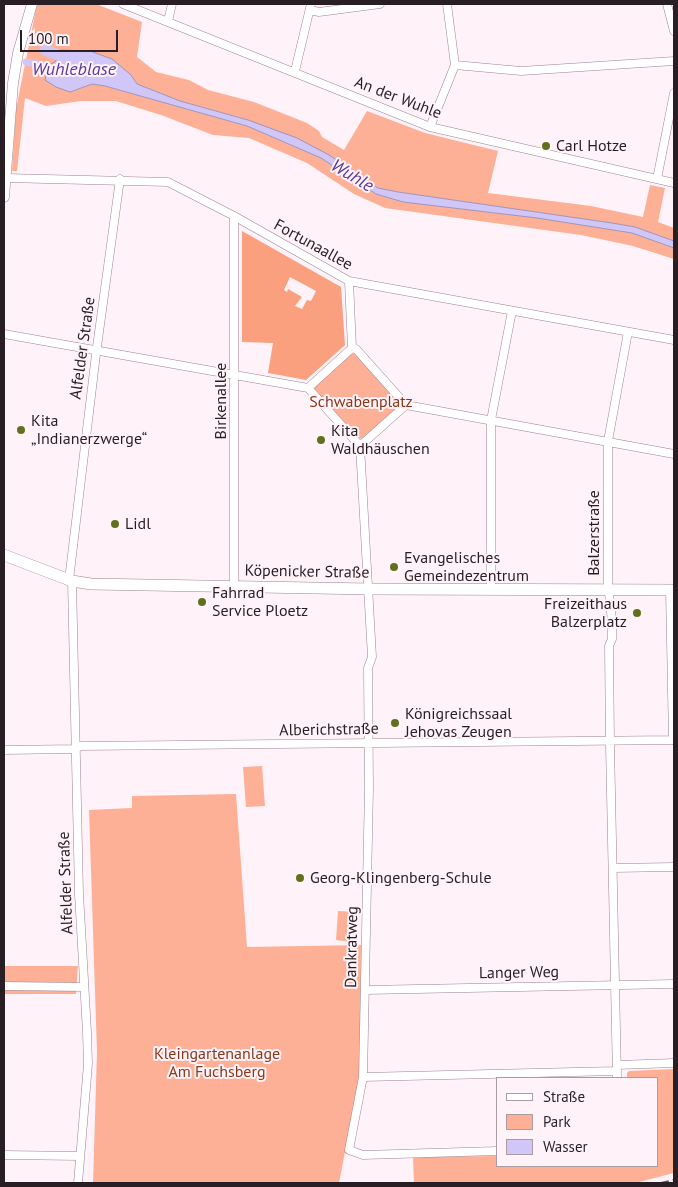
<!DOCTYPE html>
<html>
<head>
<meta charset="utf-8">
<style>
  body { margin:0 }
  #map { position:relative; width:678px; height:1187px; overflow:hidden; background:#fff2f8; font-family:"PT Sans",sans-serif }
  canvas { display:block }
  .frame { position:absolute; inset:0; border:5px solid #291e23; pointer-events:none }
  .legend { position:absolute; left:496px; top:1077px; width:162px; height:90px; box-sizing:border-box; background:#fff2f8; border:1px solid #a99da3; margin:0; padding:6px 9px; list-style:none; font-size:15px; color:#291e23 }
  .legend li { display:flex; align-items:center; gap:10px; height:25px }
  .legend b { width:25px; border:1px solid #a99da3 }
  .scale { position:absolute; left:20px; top:30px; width:98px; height:22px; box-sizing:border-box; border:2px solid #291e23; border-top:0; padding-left:6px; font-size:15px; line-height:18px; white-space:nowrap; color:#291e23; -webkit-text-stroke:4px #fff2f8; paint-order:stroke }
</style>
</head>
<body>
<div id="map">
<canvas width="678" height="1187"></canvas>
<div class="frame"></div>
<ul class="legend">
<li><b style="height:6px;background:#fff"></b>Straße</li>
<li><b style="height:14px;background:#fdb095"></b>Park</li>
<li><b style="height:14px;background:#d0c6f8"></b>Wasser</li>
</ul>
<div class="scale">100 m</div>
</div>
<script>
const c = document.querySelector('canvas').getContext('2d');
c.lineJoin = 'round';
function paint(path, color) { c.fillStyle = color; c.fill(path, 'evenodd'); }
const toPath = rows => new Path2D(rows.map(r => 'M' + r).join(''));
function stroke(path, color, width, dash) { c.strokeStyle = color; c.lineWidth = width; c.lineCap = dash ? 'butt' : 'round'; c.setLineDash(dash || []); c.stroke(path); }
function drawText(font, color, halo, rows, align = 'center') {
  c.font = font + ' "PT Sans",sans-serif'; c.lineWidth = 4; c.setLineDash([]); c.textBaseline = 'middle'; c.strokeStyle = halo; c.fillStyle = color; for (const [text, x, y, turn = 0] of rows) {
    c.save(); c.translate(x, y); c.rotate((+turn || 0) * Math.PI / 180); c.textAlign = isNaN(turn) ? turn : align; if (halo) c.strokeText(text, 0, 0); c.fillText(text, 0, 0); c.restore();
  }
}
paint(toPath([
  [37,4,96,4,142,22,137,57,156,72,189,80,208,90,254,102,307,123,319,131,322,137,344,150,367,111,425,133,498,151,488,193,591,206,643,217,650,185,665,188,658,222,674,228,674,241,635,227,612,223,398,192,378,188,248,120,180,101,137,84,131,75,59,50,56,61,70,92,92,84,105,86,247,126,321,158,376,194,403,202,537,218,632,233,674,248,674,259,633,246,581,235,385,208,354,194,307,163,249,138,213,135,161,115,116,101,81,101,46,106,25,98,17,171,12,171,16,109],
  [355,353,397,401,396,409,362,439,355,437,314,391,314,385,348,355],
  [262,766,265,806,246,807,243,767],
  [236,794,247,947,361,945,360,1074,339,1183,93,1183,97,1052,89,810,132,808,132,796],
  [338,911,355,912,353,942,336,940],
  [4,966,78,966,76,994,4,994],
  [674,1069,674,1173,635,1183,414,1183,413,1157,497,1156,497,1166,657,1166,657,1078,627,1078,627,1073,629,1071]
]), '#fdb095');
paint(toPath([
  [242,231,341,287,345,345,306,380,268,373,273,343,242,342],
  [290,277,316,291,311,301,307,300,302,309,295,306,302,297,288,289,287,292,284,290]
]), '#faa07f');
const water = toPath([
  [59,50,90,51,112,59,131,75,137,84,180,101,248,120,297,138,329,155,378,188,398,192,612,223,635,227,674,241,674,248,632,233,537,218,403,202,376,194,321,158,247,126,105,86,92,84,70,92,56,87,45,80,48,66,56,61,59,50]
]);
paint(water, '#d0c6f8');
stroke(water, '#9e94b8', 1);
stroke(toPath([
  [26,62,48,66]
]), '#d0c6f8', 7);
stroke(toPath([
  [45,50,72,60]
]), '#d0c6f8', 11);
const minor = toPath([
  [123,4,430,127,674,183],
  [667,4,674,31],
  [310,10,319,12,380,4],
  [168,21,172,4],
  [455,65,521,71,674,61],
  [295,71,311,4],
  [430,127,455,65,447,4],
  [6,178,168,182,234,216,349,281,674,340],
  [657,179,674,93],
  [234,216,234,587],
  [349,281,352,348],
  [4,334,308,388],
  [352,348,356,349,406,405,360,446,308,388,352,348],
  [406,405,674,454],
  [360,446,372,657,368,668,369,788,363,1077,349,1150,363,1155,497,1151],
  [69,580,96,354,120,179],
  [72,581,79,894,87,1032,88,1064,78,1183],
  [491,589,491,420,512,311],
  [670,590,673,740],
  [4,750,75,749,81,746,674,740],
  [613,868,674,867],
  [4,986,84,987],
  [365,990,674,984],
  [617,1065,674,1063],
  [363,1077,617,1071],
  [617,1078,610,745,609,646,612,639,612,622,608,583,608,441,628,332],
  [4,1155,80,1156]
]);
const tertiary = toPath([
  [4,197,13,83,18,53,32,4]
]);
const secondary = toPath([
  [4,555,72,581,91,584,370,589,674,590]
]);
stroke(minor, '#9e828f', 9);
stroke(tertiary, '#9e828f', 11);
stroke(secondary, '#9e828f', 12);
stroke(minor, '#fff', 8);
stroke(tertiary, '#fff', 10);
stroke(secondary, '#fff', 11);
stroke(toPath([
  [661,1183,674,1180]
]), '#5c5156', 2, [8, 4]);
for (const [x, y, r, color] of [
  [546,146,5,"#61701c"],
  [21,430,5,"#61701c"],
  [321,440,5,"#61701c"],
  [115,524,5,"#61701c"],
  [394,567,5,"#61701c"],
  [202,602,5,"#61701c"],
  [637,613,5,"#61701c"],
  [395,723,5,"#61701c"],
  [300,878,5,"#61701c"]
]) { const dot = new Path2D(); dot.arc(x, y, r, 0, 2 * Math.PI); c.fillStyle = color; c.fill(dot); stroke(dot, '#fff2f8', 2); }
drawText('16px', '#291e23', '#fff2f8', [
  ["An der Wuhle",398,98,21],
  ["Fortunaallee",313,245,29],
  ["Alfelder Straße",83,348,-82],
  ["Birkenallee",221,401,-90],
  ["Balzerstraße",594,533,-90],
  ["Köpenicker Straße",307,572,1],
  ["Alberichstraße",329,730,-1],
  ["Alfelder Straße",66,883,-92],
  ["Dankratweg",352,947,-89],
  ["Langer Weg",519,973,-1]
]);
drawText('16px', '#291e23', '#fff2f8', [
  ["Carl Hotze",556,146],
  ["Kita",31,421],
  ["„Indianerzwerge“",31,439],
  ["Kita",331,431],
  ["Waldhäuschen",331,449],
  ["Lidl",125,524],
  ["Evangelisches",404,558],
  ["Gemeindezentrum",404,576],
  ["Fahrrad",212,593],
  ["Service Ploetz",212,611],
  ["Freizeithaus",627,604,"right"],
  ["Balzerplatz",627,622,"right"],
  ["Königreichssaal",405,714],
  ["Jehovas Zeugen",405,732],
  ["Georg-Klingenberg-Schule",310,878]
], 'left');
drawText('16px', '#873718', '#fff2f8', [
  ["Schwabenplatz",361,402],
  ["Kleingartenanlage",217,1054],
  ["Am Fuchsberg",217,1072]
]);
drawText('italic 18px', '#593a98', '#fff2f8', [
  ["Wuhleblase",74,70],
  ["Wuhle",352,176,31]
]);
</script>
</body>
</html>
